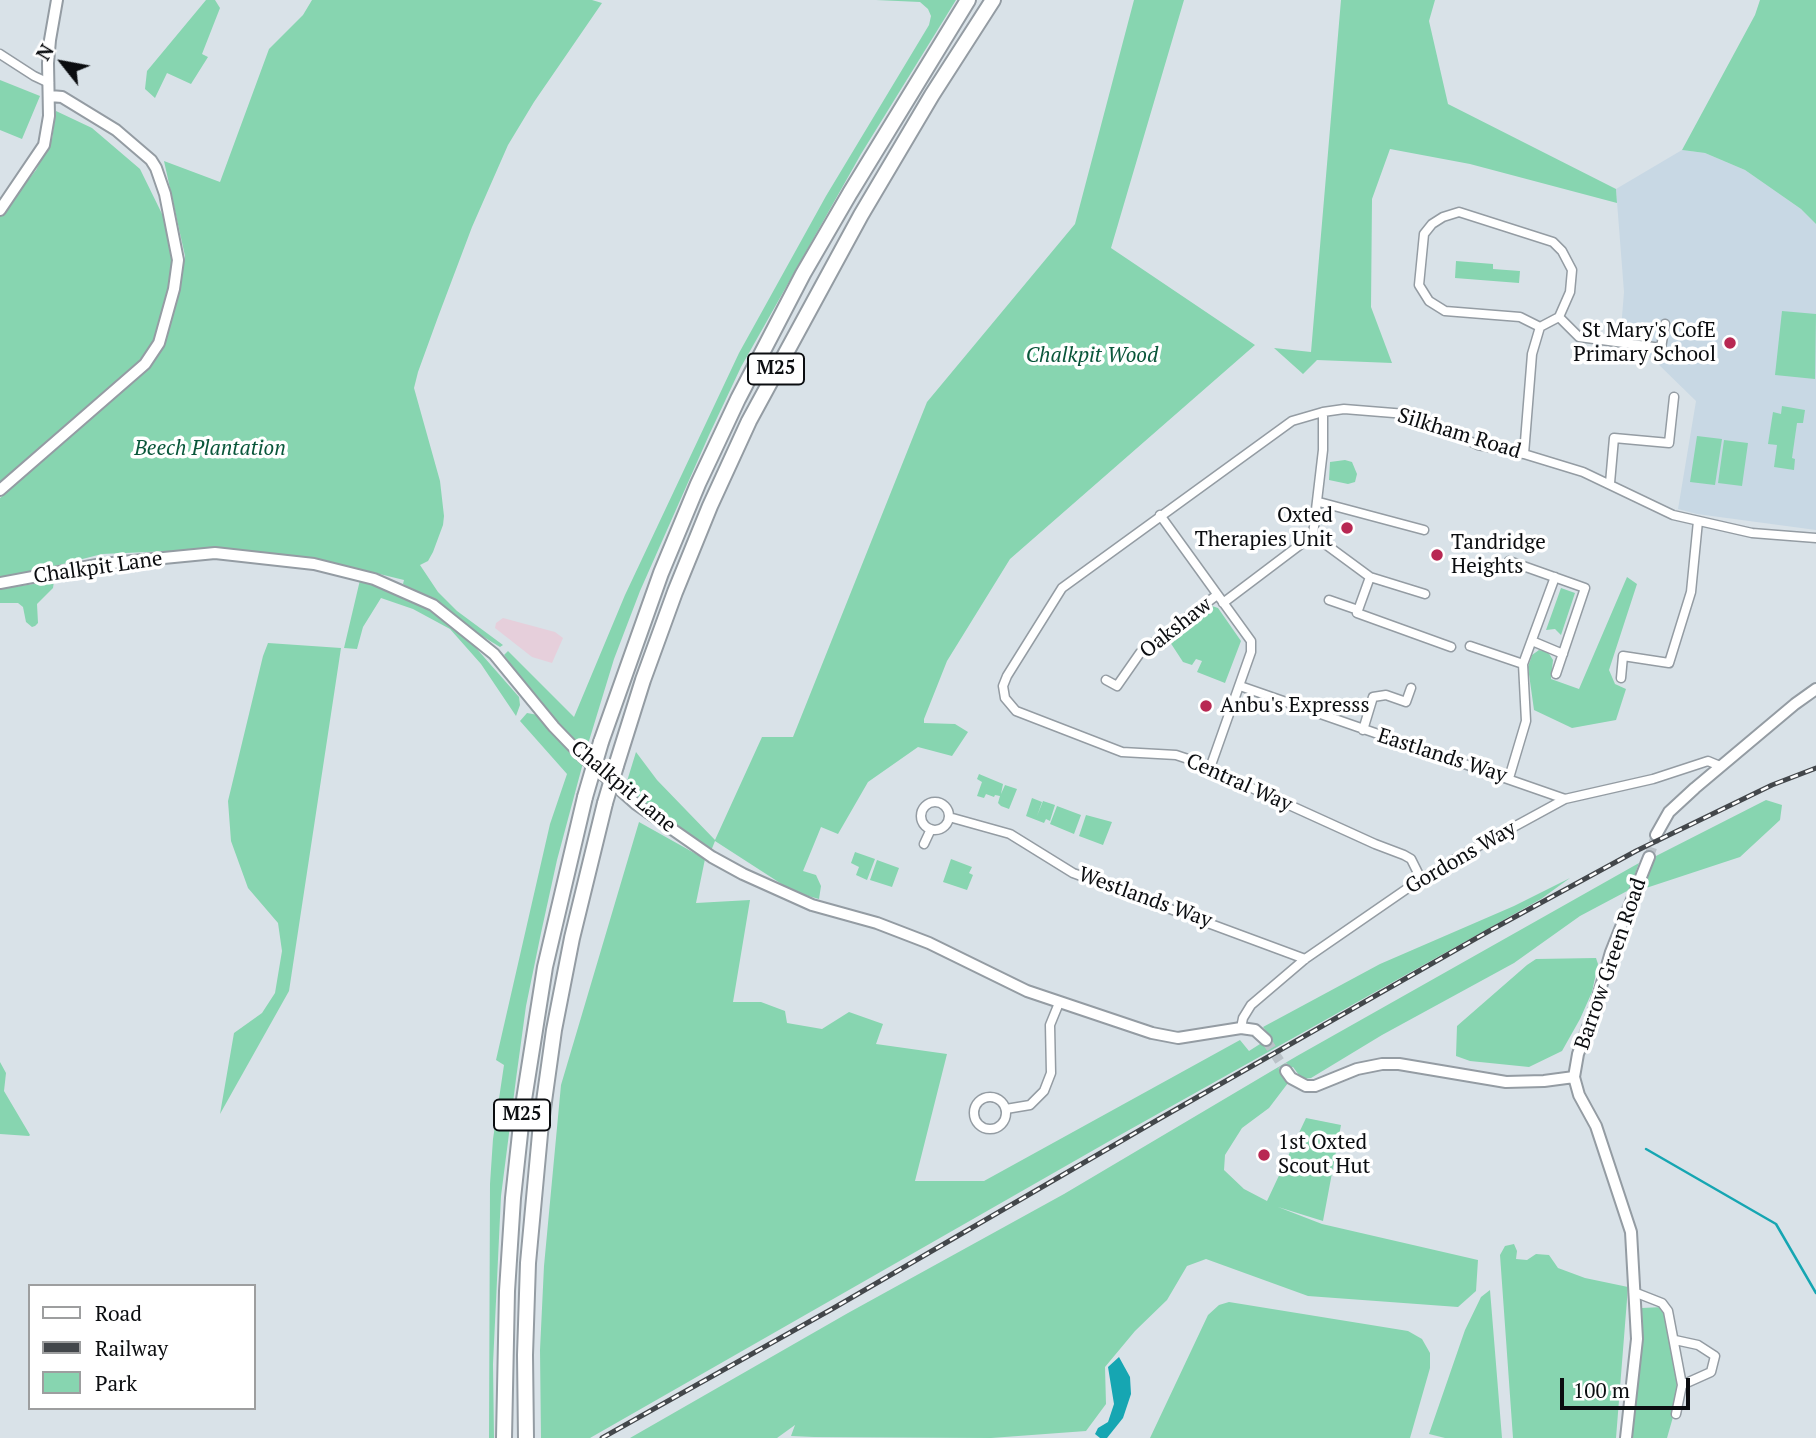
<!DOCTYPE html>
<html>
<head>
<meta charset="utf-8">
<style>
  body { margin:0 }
  #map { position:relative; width:1816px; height:1438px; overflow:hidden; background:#d9e2e8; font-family:"PT Serif",serif }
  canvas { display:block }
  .legend { position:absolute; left:28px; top:1284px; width:228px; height:126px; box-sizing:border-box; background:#fff; border:2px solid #9d9e9f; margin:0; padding:9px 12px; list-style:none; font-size:21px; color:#0b0d10 }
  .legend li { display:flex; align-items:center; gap:14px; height:35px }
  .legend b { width:35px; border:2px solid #9d9e9f }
  .north { position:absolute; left:28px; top:28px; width:70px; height:70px; -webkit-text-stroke:5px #fff; paint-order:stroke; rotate:301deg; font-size:19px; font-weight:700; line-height:28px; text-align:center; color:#0b0d10 }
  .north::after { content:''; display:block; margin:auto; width:24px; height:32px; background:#0b0d10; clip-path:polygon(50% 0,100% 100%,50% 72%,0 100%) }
  .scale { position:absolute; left:1560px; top:1378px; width:130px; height:32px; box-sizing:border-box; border:4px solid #0b0d10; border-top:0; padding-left:9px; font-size:21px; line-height:24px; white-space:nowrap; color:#0b0d10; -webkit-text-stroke:5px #fff; paint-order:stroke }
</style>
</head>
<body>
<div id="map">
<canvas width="1816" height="1438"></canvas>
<ul class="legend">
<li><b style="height:9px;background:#fff"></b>Road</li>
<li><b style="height:9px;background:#43474b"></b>Railway</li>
<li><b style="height:19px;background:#87d5b0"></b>Park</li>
</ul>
<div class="north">N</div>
<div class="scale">100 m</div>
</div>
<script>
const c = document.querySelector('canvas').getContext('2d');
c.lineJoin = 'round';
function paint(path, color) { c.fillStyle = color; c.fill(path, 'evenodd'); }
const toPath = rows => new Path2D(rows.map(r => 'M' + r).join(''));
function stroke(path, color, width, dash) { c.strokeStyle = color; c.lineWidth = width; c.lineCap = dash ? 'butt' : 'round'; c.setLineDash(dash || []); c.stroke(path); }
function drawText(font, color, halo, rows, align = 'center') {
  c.font = font + ' "PT Serif",serif'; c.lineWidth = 7; c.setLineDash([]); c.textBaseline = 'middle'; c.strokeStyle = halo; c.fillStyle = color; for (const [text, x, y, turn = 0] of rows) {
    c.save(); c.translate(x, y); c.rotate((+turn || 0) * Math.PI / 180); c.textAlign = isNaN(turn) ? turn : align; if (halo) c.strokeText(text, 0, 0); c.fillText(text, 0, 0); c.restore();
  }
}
paint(toPath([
  [503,618,555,632,563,638,552,663,532,657,495,628,496,623]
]), '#e6cfdb');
paint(toPath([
  [1682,150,1705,153,1745,170,1801,209,1816,224,1816,530,1697,514,1678,509,1696,401,1655,361,1643,353,1644,333,1621,329,1624,292,1616,189]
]), '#c8d8e4');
paint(toPath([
  [206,0,215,0,220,8,202,54,208,57,191,84,167,73,155,98,145,89,147,71],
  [312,0,592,0,602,3,534,102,508,145,472,227,438,317,418,372,414,388,440,481,444,516,443,525,433,552,428,561,420,565,438,592,457,611,503,645,500,647,469,628,440,604,403,584,404,580,314,558,216,549,102,554,8,578,0,576,0,498,150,367,164,345,179,291,185,256,164,161,220,182,269,49,303,15],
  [876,0,956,0,861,154,741,367,709,435,640,591,614,659,585,754,524,682,504,655,508,651,574,717,625,595,739,353,826,196,929,25,931,16,928,9,920,2],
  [1134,0,1184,0,1111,248,1255,345,1010,559,947,661,924,719,924,723,955,724,968,732,952,756,918,747,868,782,838,834,821,827,803,871,816,875,821,886,819,899,794,892,715,841,711,851,624,791,636,752,657,780,715,840,762,737,793,737,927,402,1075,224],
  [1341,0,1435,0,1429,21,1448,104,1616,189,1617,203,1470,164,1390,149,1372,199,1371,307,1392,363,1317,360,1303,374,1274,348,1311,352],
  [1760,0,1816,0,1816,224,1801,209,1745,170,1705,153,1682,150,1755,15],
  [0,80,40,96,22,139,0,130],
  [56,111,92,128,140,169,165,220,173,255,169,290,154,341,139,361,0,483,0,216,36,170,52,139],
  [1456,261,1493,264,1493,269,1520,271,1519,283,1455,278],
  [1782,311,1816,314,1815,379,1775,375],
  [1782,406,1805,410,1803,423,1797,423,1792,458,1795,459,1794,470,1774,467,1777,445,1768,444,1773,412,1781,414],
  [1697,436,1722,439,1715,485,1690,482],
  [1724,440,1748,443,1742,486,1718,483],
  [1345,460,1352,462,1357,474,1355,482,1348,484,1329,480,1330,462],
  [1627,577,1637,584,1609,670,1615,684,1626,689,1616,720,1572,728,1534,710,1528,667,1532,655,1539,650,1548,652,1553,660,1551,679,1579,689],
  [360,580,425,605,469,640,519,697,520,705,516,716,481,664,450,629,413,609,381,598,363,627,357,649,344,648],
  [54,581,53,588,37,604,38,623,35,626,32,627,26,622,23,607,18,603,0,603,0,589],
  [1561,588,1575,593,1561,635,1555,629,1546,630],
  [1212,606,1218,608,1241,641,1225,683,1197,672,1202,661,1196,659,1192,665,1183,662,1170,642,1172,635],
  [268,643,341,648,289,991,220,1114,234,1033,262,1013,275,993,282,951,278,923,248,888,231,841,228,801,263,656],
  [527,713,538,715,583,763,557,860,541,933,526,1006,516,1079,501,1196,493,1364,494,1438,489,1438,490,1184,493,1139,504,1065,496,1060,550,824,567,774,520,721],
  [979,774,1003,784,1001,794,1005,785,1017,789,1009,809,1001,806,998,803,1000,796,995,795,994,797,986,794,984,798,977,796,982,782,977,779],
  [1032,798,1042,802,1037,816,1043,801,1055,805,1050,821,1046,819,1044,823,1026,816],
  [1766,800,1782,805,1780,820,1740,857,1643,889,1656,856],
  [1057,806,1081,815,1074,834,1050,824],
  [1086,815,1112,822,1103,845,1079,836],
  [639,822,705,859,696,903,750,900,733,1002,761,1002,785,1011,787,1023,822,1029,849,1012,883,1024,876,1044,947,1054,915,1181,984,1181,1240,1040,1249,1051,1271,1037,1263,1027,1380,964,1514,906,1570,878,1541,899,1113,1139,590,1438,541,1438,540,1350,544,1266,561,1085],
  [855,852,875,859,867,880,856,875,859,867,851,863],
  [951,859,972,867,969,873,973,875,967,890,943,882],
  [877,860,899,868,892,887,870,880],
  [1639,863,1629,890,1580,916,1514,963,1382,1035,1311,1078,1302,1079,1293,1067,1281,1074,1288,1083,1269,1108,1242,1128,1225,1155,1224,1170,1244,1189,1267,1201,1306,1118,1341,1125,1323,1221,1278,1207,1322,1224,1478,1260,1476,1291,1458,1307,1308,1296,1206,1259,1187,1266,1167,1300,1135,1331,1105,1367,1106,1404,1086,1431,991,1438,814,1437,791,1436,795,1425,777,1438,630,1438,848,1313,1064,1194,1297,1056],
  [1596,958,1598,964,1592,992,1580,1019,1562,1051,1529,1067,1470,1061,1456,1056,1457,1026,1527,965,1536,959],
  [0,1062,6,1073,4,1091,30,1135,29,1136,0,1134],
  [1514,1244,1517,1251,1516,1259,1527,1260,1536,1254,1549,1255,1558,1268,1585,1278,1628,1287,1616,1438,1513,1438,1500,1255,1505,1246],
  [1490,1290,1502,1438,1445,1438,1429,1434,1465,1330,1481,1297],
  [1229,1302,1408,1331,1422,1339,1430,1353,1430,1368,1410,1438,1150,1438,1208,1315,1219,1305],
  [1663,1307,1678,1367,1675,1410,1667,1438,1631,1438,1643,1340,1642,1308]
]), '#87d5b0');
paint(toPath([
  [1119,1357,1130,1377,1131,1394,1123,1418,1107,1438,1100,1438,1095,1434,1098,1428,1108,1422,1114,1404,1108,1367]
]), '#16a6b2');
stroke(toPath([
  [1646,1149,1776,1224,1816,1293]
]), '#16a6b2', 2.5);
stroke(toPath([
  [1649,857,1656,835],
  [1266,1040,1286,1071]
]), '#bac2c8', 10, [10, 5]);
const street = toPath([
  [0,54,34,76,49,83],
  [1540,327,1520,317,1445,311,1429,301,1419,285,1424,234,1432,224,1443,217,1459,212,1553,242,1562,251,1572,270,1570,292,1559,317],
  [1540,327,1559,317,1579,337,1661,348,1665,324],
  [1524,454,1532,354,1540,327],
  [1610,483,1614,438,1669,443,1674,397],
  [1319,502,1424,530],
  [1160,515,1251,641,1251,652,1210,768],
  [1313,535,1370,577,1425,594],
  [1506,569,1509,561,1585,588,1556,674],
  [1370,577,1357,613,1451,647],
  [1329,600,1358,610],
  [1223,603,1313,535,1323,450,1323,412],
  [1532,641,1563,654],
  [1470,646,1523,664],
  [1621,678,1623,656,1669,663,1691,592,1698,521],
  [1106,680,1117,686,1140,653,1217,595],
  [1240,686,1565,799],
  [1363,730,1373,697,1386,695,1406,702,1411,688],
  [1509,778,1526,721,1523,664,1555,577],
  '921 816a14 14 0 1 1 28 0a14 14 0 1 1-28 0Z',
  [949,817,1010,834,1073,873,1305,959],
  [924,844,931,829],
  [1421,879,1411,859,1404,855,1375,844,1188,759,1176,755,1122,752,1016,711,1005,698,1003,686,1007,676,1062,588,1292,421,1323,412,1344,409,1406,414,1416,416,1478,445,1524,454,1583,472,1673,515,1752,533,1816,538],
  [1241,1028,1243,1018,1251,1005,1305,959,1421,879,1455,859,1565,799,1653,779,1708,761,1720,766],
  '974 1113a16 16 0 1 1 32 0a16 16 0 1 1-32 0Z',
  [1006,1109,1030,1105,1044,1091,1051,1073,1050,1025,1059,1003],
  [1634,1292,1662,1303,1668,1311,1682,1385,1676,1414],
  [1675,1340,1698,1345,1715,1356,1711,1372,1682,1385]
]);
const secondary = toPath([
  [0,210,44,145,49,116,48,63,50,40,57,0],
  [0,490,145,364,159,343,174,289,178,260,165,194,156,168,151,160,116,130,62,97,50,96],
  [0,583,102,564,215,553,314,564,374,579,433,605,494,654,554,727,583,757,636,804,712,857,743,874,812,905,877,923,929,943,1027,991,1152,1033,1178,1038,1241,1028,1255,1030,1266,1040],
  [1656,835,1669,812,1695,788,1795,704,1816,689],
  [1286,1071,1291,1078,1306,1086,1315,1086,1357,1069,1382,1064,1399,1064,1506,1082,1544,1081,1574,1077],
  [1626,1438,1637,1339,1631,1232,1596,1126,1579,1095,1574,1077,1578,1054,1594,1011,1611,952,1649,857]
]);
const highway = toPath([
  [601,742,661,573,698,484,738,399,803,274,850,193,968,0],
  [616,766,643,680,675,592,710,506,749,421,861,215,932,95,993,0],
  [504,1438,507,1291,513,1198,523,1106,545,967,585,797],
  [526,1438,525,1355,528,1263,541,1123,554,1030,572,938,605,803]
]);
stroke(street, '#949ca3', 11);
stroke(secondary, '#949ca3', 14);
stroke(highway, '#949ca3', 18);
stroke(street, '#fff', 8);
stroke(secondary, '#fff', 10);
stroke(highway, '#fff', 14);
const rail = toPath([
  [602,1438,832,1309,1159,1119,1489,931,1636,851,1772,785,1816,768]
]);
stroke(rail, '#43474b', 5);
stroke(rail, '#fff', 2.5, [8]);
const highwayBridge = toPath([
  [585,797,601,742],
  [605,803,616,766]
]);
stroke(highwayBridge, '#949ca3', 18, []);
stroke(highwayBridge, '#fff', 14);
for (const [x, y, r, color] of [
  [1730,343,7,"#b82853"],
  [1347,528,7,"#b82853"],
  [1437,555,7,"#b82853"],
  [1206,706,7,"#b82853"],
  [1264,1155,7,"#b82853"]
]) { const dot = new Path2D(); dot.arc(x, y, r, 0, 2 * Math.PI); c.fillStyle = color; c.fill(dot); stroke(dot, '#fff', 2.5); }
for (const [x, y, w] of [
  [776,369,56],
  [522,1115,56]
]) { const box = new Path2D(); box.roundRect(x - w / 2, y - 15.5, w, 31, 5); c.fillStyle = '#fff'; c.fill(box); stroke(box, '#0b0d10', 2); }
drawText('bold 19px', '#0b0d10', null, [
  ["M25",776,369],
  ["M25",522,1115]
]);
drawText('21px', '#0b0d10', '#fff', [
  ["St Mary's CofE",1716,331,"right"],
  ["Primary School",1716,355,"right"],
  ["Oxted",1333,516,"right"],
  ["Therapies Unit",1333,540,"right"],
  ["Tandridge",1451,543],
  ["Heights",1451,567],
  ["Anbu's Expresss",1220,706],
  ["1st Oxted",1278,1143],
  ["Scout Hut",1278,1167]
], 'left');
drawText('italic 21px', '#09563a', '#fff', [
  ["Chalkpit Wood",1092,356],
  ["Beech Plantation",210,449]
]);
drawText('21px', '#0b0d10', '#fff', [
  ["Silkham Road",1459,434,17],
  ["Chalkpit Lane",98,568,-8],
  ["Oakshaw",1176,628,-38],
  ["Eastlands Way",1442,756,18],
  ["Central Way",1239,783,24],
  ["Chalkpit Lane",623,787,40],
  ["Gordons Way",1461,858,-30],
  ["Westlands Way",1145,898,20],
  ["Barrow Green Road",1611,964,-71]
]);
</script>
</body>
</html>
